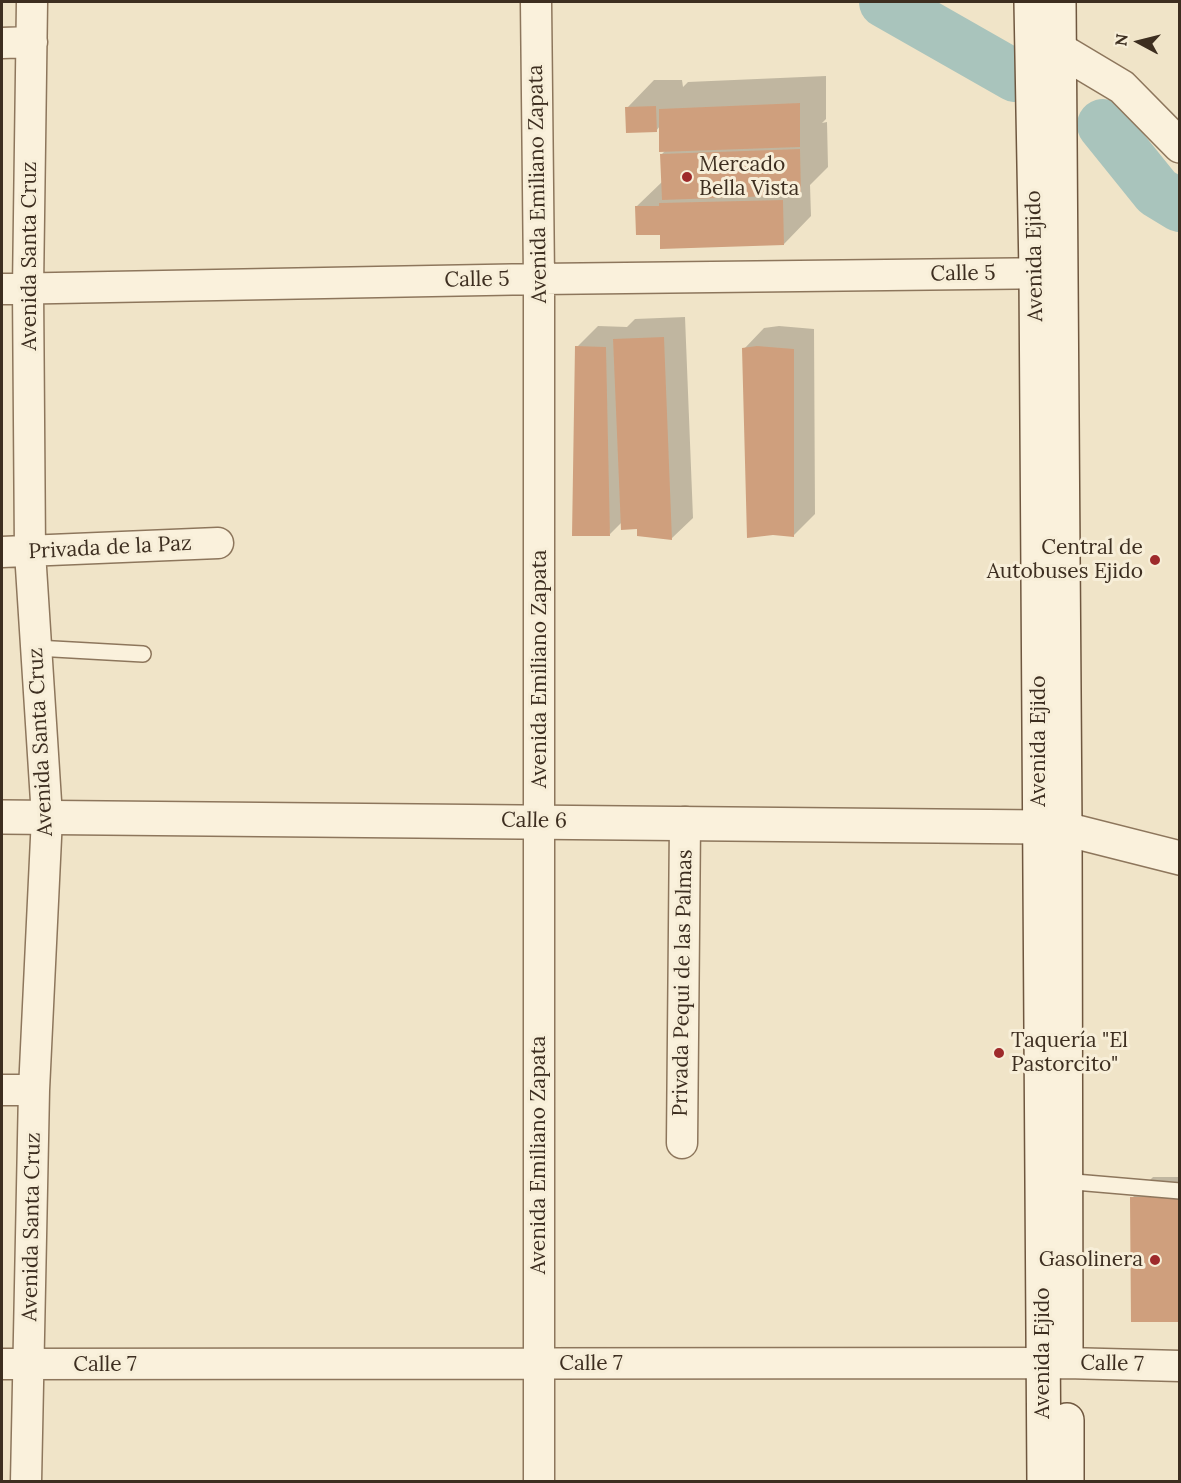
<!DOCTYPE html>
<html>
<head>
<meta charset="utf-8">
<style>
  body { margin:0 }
  #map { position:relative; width:1181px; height:1483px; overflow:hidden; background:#f0e4c8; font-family:Lora,serif }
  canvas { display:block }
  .frame { position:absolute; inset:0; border:3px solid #3d2e20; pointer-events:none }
  .north { position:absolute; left:1109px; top:12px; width:60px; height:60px; -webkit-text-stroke:4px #f7eed8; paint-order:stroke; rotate:277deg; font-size:16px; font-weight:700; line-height:24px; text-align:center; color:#3d2e20 }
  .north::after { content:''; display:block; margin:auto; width:21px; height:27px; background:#3d2e20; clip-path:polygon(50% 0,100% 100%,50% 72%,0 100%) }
</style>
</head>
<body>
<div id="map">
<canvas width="1181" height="1483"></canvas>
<div class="frame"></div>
<div class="north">N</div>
</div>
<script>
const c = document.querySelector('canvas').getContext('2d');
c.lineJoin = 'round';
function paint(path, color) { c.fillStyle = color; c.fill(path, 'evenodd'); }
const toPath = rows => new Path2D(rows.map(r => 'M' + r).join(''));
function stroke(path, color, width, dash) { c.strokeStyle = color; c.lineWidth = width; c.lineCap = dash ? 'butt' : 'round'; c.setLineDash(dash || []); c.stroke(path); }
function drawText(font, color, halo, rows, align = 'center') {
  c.font = font + ' Lora,serif'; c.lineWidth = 6; c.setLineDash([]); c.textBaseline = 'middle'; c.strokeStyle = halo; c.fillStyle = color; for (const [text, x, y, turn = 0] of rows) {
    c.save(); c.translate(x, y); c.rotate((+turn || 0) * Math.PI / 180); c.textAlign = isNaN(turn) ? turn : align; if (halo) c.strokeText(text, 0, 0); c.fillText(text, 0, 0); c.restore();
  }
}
paint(toPath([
  [826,76,826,119,822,123,827,122,828,167,810,185,811,216,784,244,661,234,637,206,663,181,662,154,666,150,660,126,656,131,627,108,654,80,682,80,683,87,688,82],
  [685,317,693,518,672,538,622,522,610,534,577,347,598,326,627,327,635,319],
  [779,326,814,329,815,514,794,535,744,349,764,328],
  [1153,1177,1180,1177,1180,1320,1132,1198]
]), '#0003');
stroke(toPath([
  [885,2,1015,76],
  [1103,125,1157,192,1180,206]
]), '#a9c4bc', 52);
paint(toPath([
  [800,103,800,147,659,152,659,109],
  [656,106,657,132,626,133,625,107],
  [800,149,801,195,662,200,660,154],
  [783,200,784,245,660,249,660,235,636,235,635,206,659,206,659,203],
  [664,337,672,540,637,536,637,529,621,530,613,339],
  [575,346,606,347,610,536,572,536],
  [757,346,794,349,794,537,773,535,747,538,742,348],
  [1130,1197,1180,1197,1180,1322,1131,1322]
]), '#cf9f7d');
const service = toPath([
  [36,648,143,654],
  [1063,1181,1180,1191]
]);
const minor = toPath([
  [536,2,539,279,539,1482],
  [2,43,32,42],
  [2,289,539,279,1060,273],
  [2,552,218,543],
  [2,1090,34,1090],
  [682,1143,685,822],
  [2,1364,1066,1363,1180,1366],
  [26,1482,34,1090,47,817,30,552,28,288,32,2]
]);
const tertiary = toPath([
  [1033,43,1060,50,1122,87,1180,146],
  [2,817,1040,827,1065,829,1180,858]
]);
const secondary = toPath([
  [1031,2,1036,273,1044,1482],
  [1059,2,1065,829,1066,1357],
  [1067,1420,1067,1482]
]);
stroke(service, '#8d765c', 18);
stroke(minor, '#8d765c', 33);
stroke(tertiary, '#8d765c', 36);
stroke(secondary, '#6f573f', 36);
stroke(service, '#faf1dc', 15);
stroke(minor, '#faf1dc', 30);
stroke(tertiary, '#faf1dc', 33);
stroke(secondary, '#faf1dc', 33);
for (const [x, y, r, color] of [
  [687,177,6,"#9e2a2b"],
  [1155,560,6,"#9e2a2b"],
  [999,1053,6,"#9e2a2b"],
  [1155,1260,6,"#9e2a2b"]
]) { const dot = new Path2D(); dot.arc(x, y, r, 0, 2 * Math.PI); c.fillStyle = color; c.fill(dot); stroke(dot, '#f7eed8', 2); }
drawText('21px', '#3d2e20', '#f7eed8', [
  ["Mercado",699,165],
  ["Bella Vista",699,189],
  ["Central de",1143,548,"right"],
  ["Autobuses Ejido",1143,572,"right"],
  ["Taquería \"El",1011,1041],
  ["Pastorcito\"",1011,1065],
  ["Gasolinera",1143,1260,"right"]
], 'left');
drawText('21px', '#3d2e20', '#f7eed8', [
  ["Avenida Emiliano Zapata",538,184,-91],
  ["Avenida Santa Cruz",30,256,-90],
  ["Avenida Ejido",1035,256,-91],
  ["Calle 5",963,274,-1],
  ["Calle 5",477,280,-1],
  ["Privada de la Paz",110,548,-3],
  ["Avenida Emiliano Zapata",540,669,-90],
  ["Avenida Ejido",1039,741,-90],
  ["Avenida Santa Cruz",41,742,-93],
  ["Calle 6",534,821,1],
  ["Privada Pequi de las Palmas",683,983,-89],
  ["Avenida Emiliano Zapata",539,1155,-90],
  ["Avenida Santa Cruz",32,1227,-89],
  ["Avenida Ejido",1043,1353,-90],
  ["Calle 7",591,1364],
  ["Calle 7",1112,1364,1],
  ["Calle 7",105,1365]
]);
</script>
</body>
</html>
